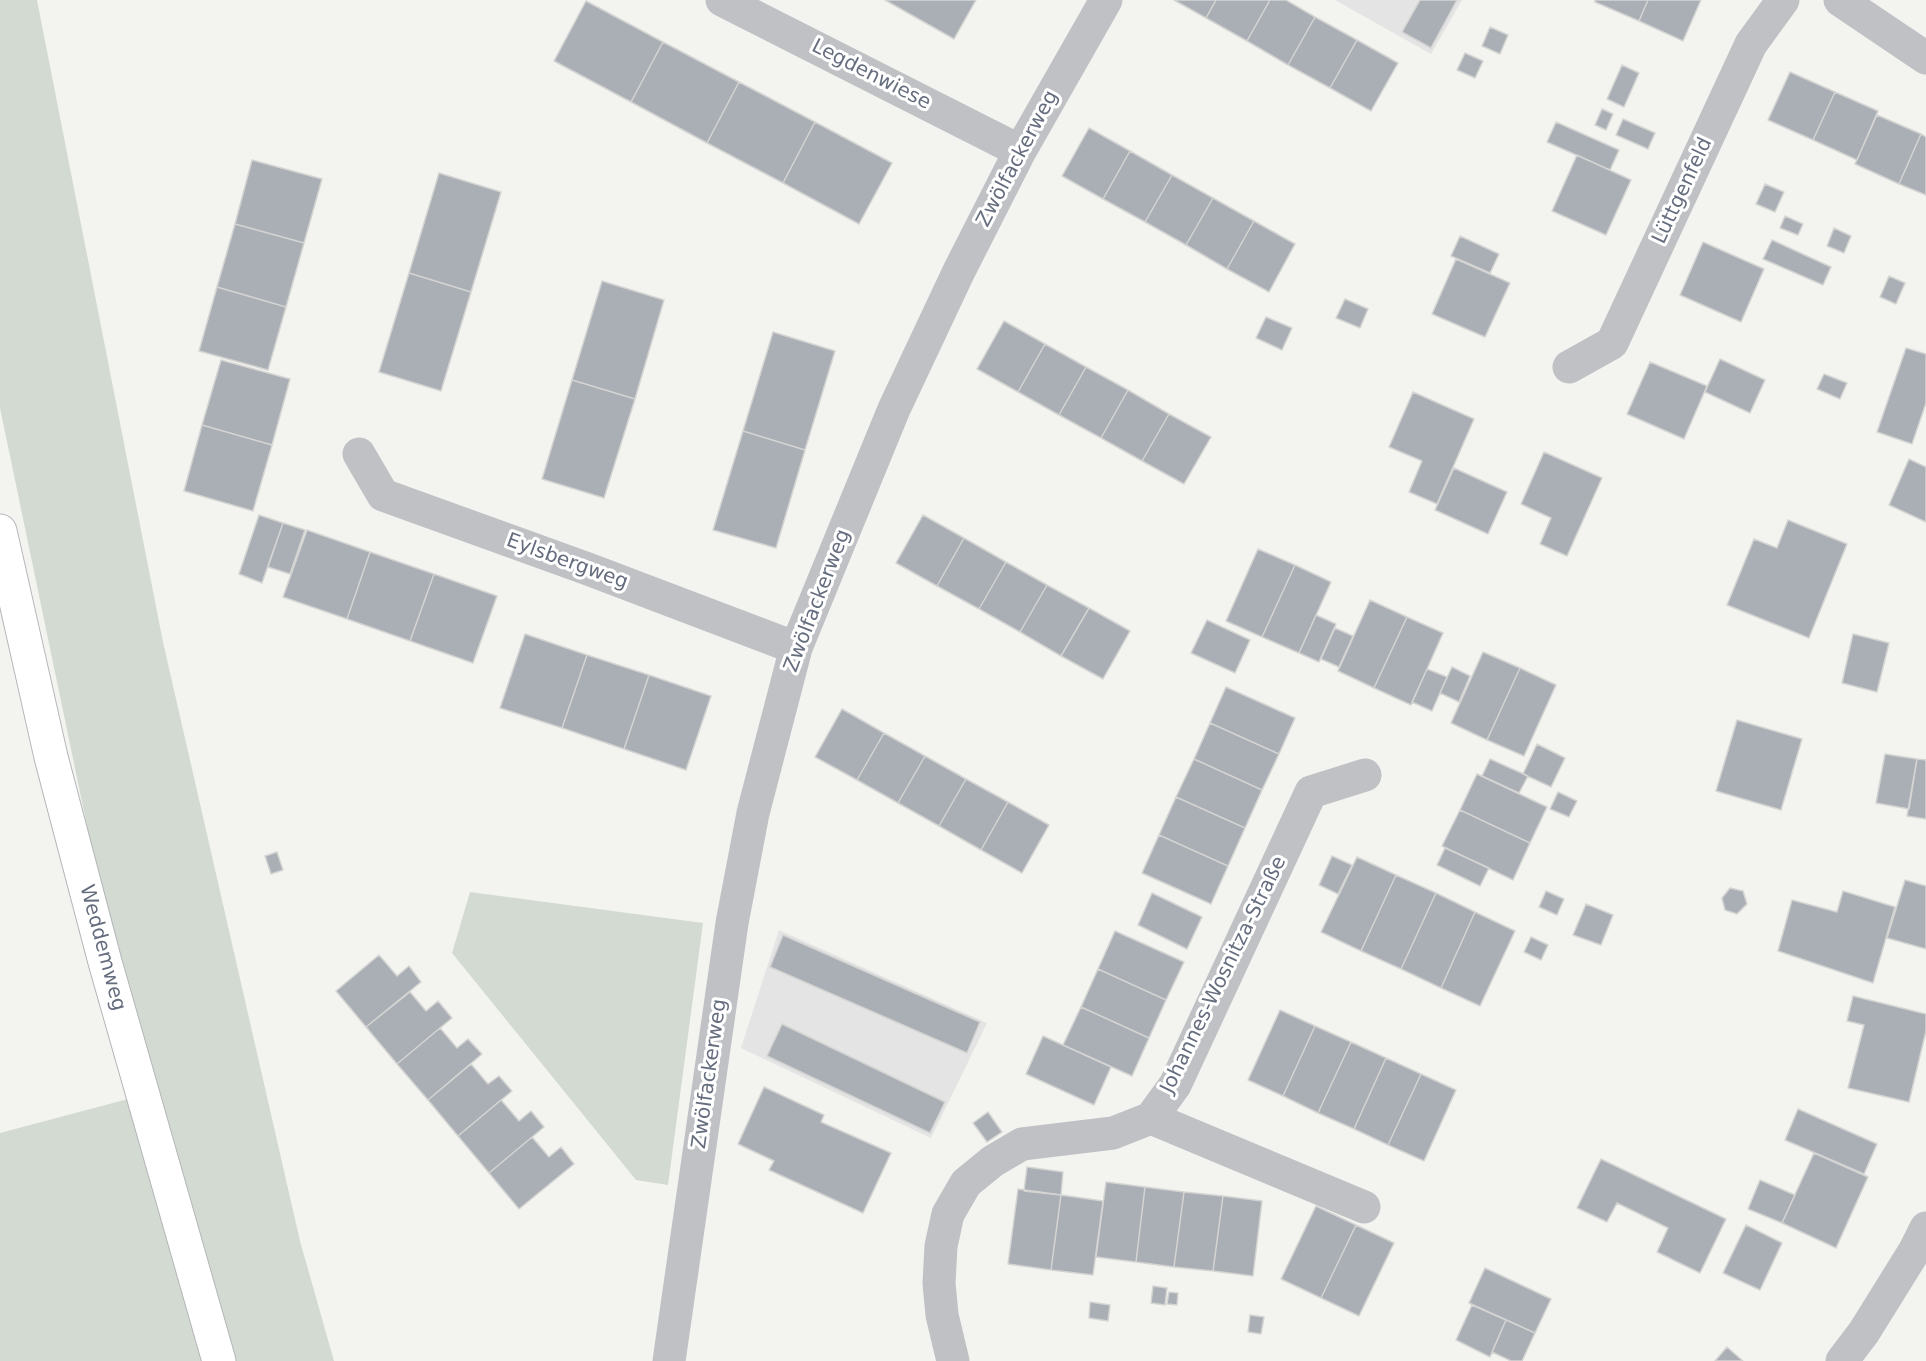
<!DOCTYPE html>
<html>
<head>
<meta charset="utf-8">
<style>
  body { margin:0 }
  canvas { display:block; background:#f3f4f0 }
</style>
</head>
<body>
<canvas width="1926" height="1361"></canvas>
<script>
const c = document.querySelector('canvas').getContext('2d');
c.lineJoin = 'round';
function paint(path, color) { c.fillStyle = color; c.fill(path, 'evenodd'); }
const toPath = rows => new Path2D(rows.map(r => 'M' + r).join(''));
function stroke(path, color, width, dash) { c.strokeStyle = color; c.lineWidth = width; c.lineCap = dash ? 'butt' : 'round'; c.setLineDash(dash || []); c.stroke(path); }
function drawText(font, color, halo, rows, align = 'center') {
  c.font = font + ' "DejaVu Sans",sans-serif'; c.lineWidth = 6; c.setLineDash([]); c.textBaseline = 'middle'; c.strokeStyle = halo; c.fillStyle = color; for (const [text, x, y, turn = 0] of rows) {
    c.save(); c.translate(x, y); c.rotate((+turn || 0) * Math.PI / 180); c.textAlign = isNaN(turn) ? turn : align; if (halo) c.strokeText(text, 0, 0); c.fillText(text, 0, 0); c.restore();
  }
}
paint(toPath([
  [1335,0,1462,0,1431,54],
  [779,930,987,1023,931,1138,741,1048]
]), '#e3e4e3');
paint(toPath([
  [0,0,37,0,163,642,300,1241,334,1361,0,1361,0,1133,143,1095,0,408],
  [470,892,703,923,668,1185,636,1180,452,953]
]), '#d3dad1');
const building = toPath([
  [885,0,976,0,954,39,885,0],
  [1174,0,1216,0,1206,18,1174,0],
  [1216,0,1270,0,1247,41,1206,18,1216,0],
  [1270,0,1286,0,1315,17,1288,65,1247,41,1270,0],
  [1420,0,1457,0,1431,48,1402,32,1420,0],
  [1595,0,1648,0,1639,21,1595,2,1595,0],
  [1648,0,1701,0,1683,41,1639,21,1648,0],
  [586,1,663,42,631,102,554,61,586,1],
  [1315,17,1357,40,1330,88,1288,65,1315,17],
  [1490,27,1508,35,1500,54,1482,46,1490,27],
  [1357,40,1398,63,1371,111,1330,88,1357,40],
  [663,42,739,82,707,143,631,102,663,42],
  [1465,53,1483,61,1475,78,1457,70,1465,53],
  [1622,65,1639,73,1624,107,1607,99,1622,65],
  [1790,72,1835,92,1813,140,1768,120,1790,72],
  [739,82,815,122,783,183,707,143,739,82],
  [1835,92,1878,111,1857,160,1813,140,1835,92],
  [1602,109,1613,114,1606,130,1595,125,1602,109],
  [1877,115,1921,134,1899,184,1855,164,1877,115],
  [1623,119,1655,133,1648,149,1616,135,1623,119],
  [815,122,892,163,859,224,783,183,815,122],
  [1556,122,1619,150,1610,170,1547,142,1556,122],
  [1089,128,1130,151,1103,199,1062,176,1089,128],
  [1921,134,1926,137,1926,195,1899,184,1921,134],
  [1130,151,1172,175,1145,222,1103,199,1130,151],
  [1577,155,1631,180,1606,235,1552,211,1577,155],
  [252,160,322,179,304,243,235,224,252,160],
  [439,173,501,192,471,292,409,273,439,173],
  [1172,175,1213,198,1186,245,1145,222,1172,175],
  [1765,184,1784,192,1775,212,1756,204,1765,184],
  [1213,198,1254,221,1227,269,1186,245,1213,198],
  [1785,216,1803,224,1798,235,1780,228,1785,216],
  [1254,221,1295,244,1269,292,1227,269,1254,221],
  [235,224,304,243,286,307,217,287,235,224],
  [1834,228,1851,236,1844,253,1827,246,1834,228],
  [1460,236,1499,254,1490,273,1451,256,1460,236],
  [1772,240,1831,267,1823,285,1763,259,1772,240],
  [1703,242,1764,269,1741,322,1680,295,1703,242],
  [1456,259,1510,283,1485,337,1432,314,1456,259],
  [409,273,471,292,441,391,379,372,409,273],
  [1889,276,1905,283,1896,304,1880,297,1889,276],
  [602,281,664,300,635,399,572,380,602,281],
  [217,287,286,307,268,370,199,351,217,287],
  [1345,299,1368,309,1360,328,1336,318,1345,299],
  [1266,317,1292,328,1282,350,1256,338,1266,317],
  [1004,321,1045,344,1018,392,977,369,1004,321],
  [773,332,835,351,805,450,743,431,773,332],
  [1045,344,1086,367,1059,415,1018,392,1045,344],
  [1906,348,1926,354,1926,403,1912,444,1877,432,1906,348],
  [1720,359,1765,380,1750,413,1705,392,1720,359],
  [221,360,290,379,272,445,202,425,221,360],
  [1650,362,1707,386,1684,439,1627,414,1650,362],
  [1086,367,1128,390,1101,438,1059,415,1086,367],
  [1824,374,1847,383,1840,399,1817,389,1824,374],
  [572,380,635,399,604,498,542,479,572,380],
  [1128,390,1169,414,1142,461,1101,438,1128,390],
  [1413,392,1474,419,1437,504,1409,492,1422,461,1389,447,1413,392],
  [1169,414,1211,437,1184,484,1142,461,1169,414],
  [202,425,272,445,253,511,184,491,202,425],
  [743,431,805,450,776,548,713,530,743,431],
  [1544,452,1602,478,1567,556,1540,544,1551,518,1521,504,1544,452],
  [1909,459,1926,467,1926,522,1889,505,1909,459],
  [1454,468,1507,492,1488,534,1435,510,1454,468],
  [259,515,283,523,262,583,239,574,259,515],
  [923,515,964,538,937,586,896,563,923,515],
  [1788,520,1847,544,1809,638,1727,605,1754,539,1777,548,1788,520],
  [283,523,305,530,290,574,268,567,283,523],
  [307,530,370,552,347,619,283,597,307,530],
  [964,538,1006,562,979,609,937,586,964,538],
  [1258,549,1295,565,1262,637,1226,621,1258,549],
  [370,552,434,574,410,641,347,619,370,552],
  [1006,562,1047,585,1020,632,979,609,1006,562],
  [1295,565,1331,582,1299,653,1262,637,1295,565],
  [434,574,497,596,473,663,410,641,434,574],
  [1047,585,1089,608,1061,656,1020,632,1047,585],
  [1370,600,1407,617,1374,688,1338,671,1370,600],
  [1089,608,1130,631,1103,679,1061,656,1089,608],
  [1316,615,1336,624,1319,662,1299,653,1316,615],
  [1407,617,1443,633,1411,705,1374,688,1407,617],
  [1207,620,1250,640,1235,673,1191,653,1207,620],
  [1335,628,1353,636,1339,667,1321,659,1335,628],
  [525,634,587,655,562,728,500,708,525,634],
  [1853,634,1889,643,1877,692,1842,683,1853,634],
  [1483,652,1520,668,1487,740,1451,723,1483,652],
  [587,655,649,675,624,749,562,728,587,655],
  [1452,667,1470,676,1459,702,1440,693,1452,667],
  [1520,668,1556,685,1524,756,1487,740,1520,668],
  [1427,669,1447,677,1432,711,1412,702,1427,669],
  [649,675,711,696,686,770,624,749,649,675],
  [1226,687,1295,718,1279,754,1210,723,1226,687],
  [842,709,884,733,857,780,815,757,842,709],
  [1737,720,1802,739,1781,810,1716,791,1737,720],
  [1210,723,1279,754,1262,790,1194,759,1210,723],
  [884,733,925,756,898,803,857,780,884,733],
  [1537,744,1565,758,1551,787,1523,774,1537,744],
  [1885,754,1917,759,1909,809,1876,803,1885,754],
  [925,756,966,779,939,826,898,803,925,756],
  [1194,759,1262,790,1245,828,1176,797,1194,759],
  [1490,759,1528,776,1519,793,1482,776,1490,759],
  [1917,759,1926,760,1926,819,1907,816,1917,759],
  [1477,774,1547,807,1530,843,1460,810,1477,774],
  [966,779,1008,802,981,850,939,826,966,779],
  [1558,792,1577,801,1569,817,1550,809,1558,792],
  [1176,797,1245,828,1228,866,1159,835,1176,797],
  [1008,802,1049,825,1022,873,981,850,1008,802],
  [1460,810,1530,843,1513,880,1442,846,1460,810],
  [1159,835,1228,866,1211,904,1142,873,1159,835],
  [1445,848,1489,868,1480,886,1437,865,1445,848],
  [277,852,283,870,271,874,265,856,277,852],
  [1332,856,1352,865,1338,894,1319,885,1332,856],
  [1357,857,1396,875,1361,951,1321,932,1357,857],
  [1396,875,1436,893,1401,969,1361,951,1396,875],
  [1905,880,1926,886,1926,949,1887,938,1905,880],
  [1730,888,1743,891,1747,904,1737,914,1725,910,1722,898,1730,888],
  [1546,891,1564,899,1557,915,1539,907,1546,891],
  [1843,891,1895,907,1873,983,1778,951,1792,900,1837,912,1843,891],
  [1152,893,1202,917,1187,949,1138,925,1152,893],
  [1436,893,1475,912,1441,988,1401,969,1436,893],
  [1586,904,1613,915,1601,945,1573,935,1586,904],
  [1475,912,1515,931,1480,1006,1441,988,1475,912],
  [1115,931,1184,962,1166,1000,1098,969,1115,931],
  [783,935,980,1022,967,1053,770,967,783,935],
  [1531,937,1548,945,1541,960,1524,952,1531,937],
  [379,955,397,976,409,966,421,982,366,1027,336,991,379,955],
  [1098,969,1166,1000,1149,1038,1081,1007,1098,969],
  [410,992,426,1011,438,1001,452,1018,397,1064,366,1027,410,992],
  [1853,996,1926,1014,1926,1031,1909,1102,1848,1088,1864,1025,1847,1021,1853,996],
  [1081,1007,1149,1038,1132,1076,1063,1045,1081,1007],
  [1280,1010,1315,1026,1283,1096,1248,1080,1280,1010],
  [782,1024,945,1102,930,1133,767,1056,782,1024],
  [1315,1026,1351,1042,1318,1113,1283,1096,1315,1026],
  [440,1028,457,1048,468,1039,482,1054,428,1100,397,1064,440,1028],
  [1043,1036,1111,1067,1094,1105,1026,1074,1043,1036],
  [1351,1042,1386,1058,1354,1129,1318,1113,1351,1042],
  [1386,1058,1421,1074,1388,1145,1354,1129,1386,1058],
  [471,1064,488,1084,499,1076,512,1091,458,1136,428,1100,471,1064],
  [1421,1074,1456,1090,1424,1161,1388,1145,1421,1074],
  [764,1087,824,1115,821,1122,891,1153,863,1213,769,1170,774,1161,738,1144,764,1087],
  [501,1100,519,1121,531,1111,544,1127,489,1173,458,1136,501,1100],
  [1798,1109,1877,1144,1864,1174,1785,1140,1798,1109],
  [988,1112,1002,1132,987,1142,973,1123,988,1112],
  [532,1137,549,1157,561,1147,574,1164,519,1209,489,1173,532,1137],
  [1814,1153,1868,1177,1836,1248,1782,1223,1814,1153],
  [1601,1159,1726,1219,1700,1273,1657,1252,1668,1228,1617,1203,1607,1222,1577,1208,1601,1159],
  [1027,1167,1063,1172,1061,1195,1024,1191,1027,1167],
  [1760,1180,1795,1195,1782,1223,1748,1209,1760,1180],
  [1106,1182,1145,1187,1136,1262,1096,1257,1106,1182],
  [1145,1187,1184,1192,1174,1267,1136,1262,1145,1187],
  [1018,1189,1061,1195,1051,1270,1008,1264,1018,1189],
  [1184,1192,1223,1196,1213,1271,1174,1267,1184,1192],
  [1061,1195,1103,1201,1093,1275,1051,1270,1061,1195],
  [1223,1196,1262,1201,1253,1276,1213,1271,1223,1196],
  [1316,1206,1356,1225,1321,1298,1281,1279,1316,1206],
  [1356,1225,1394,1243,1359,1316,1321,1298,1356,1225],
  [1746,1225,1782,1243,1760,1290,1723,1273,1746,1225],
  [1485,1268,1551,1299,1535,1333,1469,1303,1485,1268],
  [1153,1286,1167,1288,1165,1305,1151,1303,1153,1286],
  [1169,1292,1178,1293,1177,1305,1167,1304,1169,1292],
  [1090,1302,1110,1305,1108,1321,1089,1318,1090,1302],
  [1472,1305,1506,1320,1490,1357,1456,1340,1472,1305],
  [1250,1315,1264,1317,1261,1334,1248,1332,1250,1315],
  [1506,1320,1535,1333,1522,1361,1511,1361,1492,1352,1506,1320],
  [1727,1347,1743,1361,1715,1361,1727,1347]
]);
paint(building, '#aaaeb5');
stroke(building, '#d4d5d3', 1.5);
const major = toPath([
  [0,531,51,757,105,962,219,1361]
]);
stroke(major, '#b3b5b9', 35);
stroke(toPath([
  [722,0,1020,151],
  [1840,0,1926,58],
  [1569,367,1612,343,1751,44,1783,0],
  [359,454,383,495,588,569,796,648],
  [1151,1118,1364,1207],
  [669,1361,732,923,753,813,796,648,894,409,959,271,1020,151,1106,0],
  [953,1361,942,1315,939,1283,941,1246,948,1214,966,1183,993,1161,1022,1144,1113,1133,1151,1118,1175,1085,1311,792,1365,775],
  [1842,1361,1864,1332,1915,1250,1926,1228]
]), '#bfc1c5', 33);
stroke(major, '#fff', 33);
drawText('20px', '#656d7e', '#fff', [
  ["Legdenwiese",871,75,27],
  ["Zwölfackerweg",1018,159,-62],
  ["Lüttgenfeld",1683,191,-65],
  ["Eylsbergweg",567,562,20],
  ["Zwölfackerweg",818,601,-69],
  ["Weddemweg",102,948,75],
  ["Johannes-Wosnitza-Straße",1224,975,-64],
  ["Zwölfackerweg",710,1074,-82]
]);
</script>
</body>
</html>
